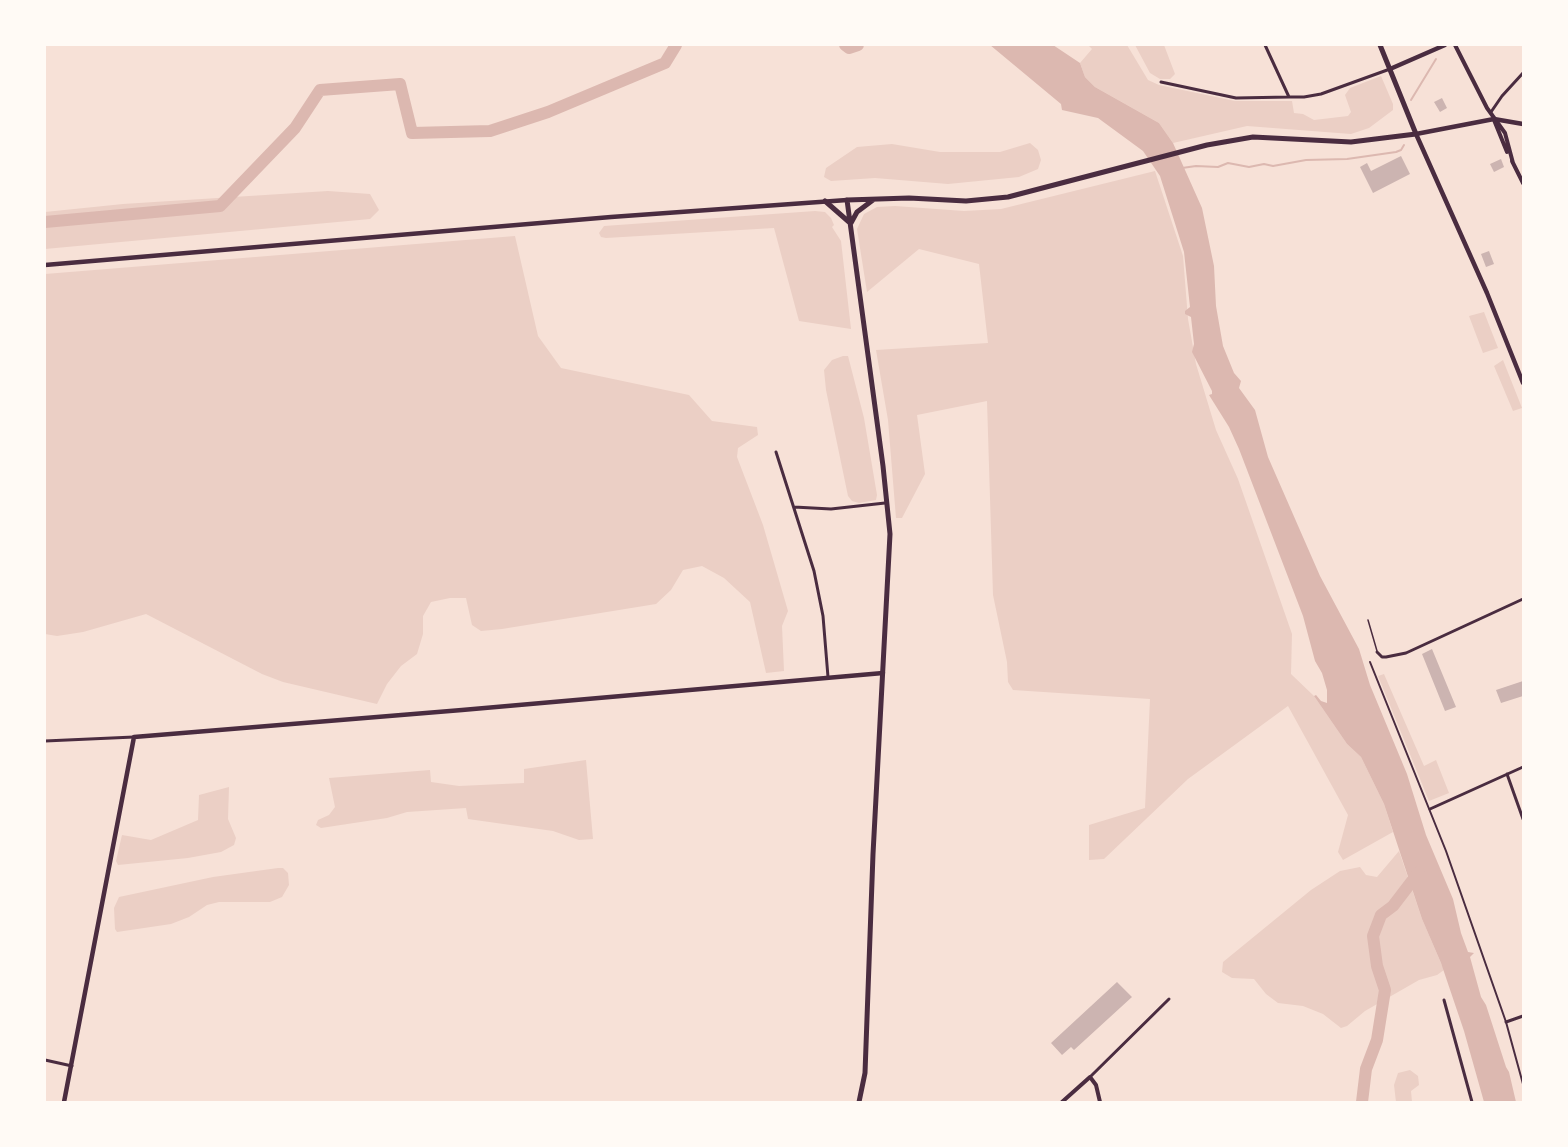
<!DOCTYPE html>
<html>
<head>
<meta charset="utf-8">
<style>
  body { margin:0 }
  #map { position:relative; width:1568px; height:1147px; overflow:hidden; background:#f7e1d7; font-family:Lato,sans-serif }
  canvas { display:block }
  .frame { position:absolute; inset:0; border:46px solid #fffaf5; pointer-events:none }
</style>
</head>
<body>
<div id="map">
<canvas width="1568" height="1147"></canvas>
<div class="frame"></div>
</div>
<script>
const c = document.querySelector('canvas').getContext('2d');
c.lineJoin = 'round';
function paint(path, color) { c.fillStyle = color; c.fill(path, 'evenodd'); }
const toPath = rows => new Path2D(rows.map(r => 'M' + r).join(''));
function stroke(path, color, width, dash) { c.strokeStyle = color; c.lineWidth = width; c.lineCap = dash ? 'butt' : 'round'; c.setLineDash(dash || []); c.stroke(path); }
paint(toPath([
  [1088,45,1127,45,1148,80,1159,85,1235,101,1292,101,1294,113,1303,114,1314,120,1348,116,1351,112,1345,95,1350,88,1381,76,1393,104,1393,110,1369,128,1351,134,1247,126,1173,143,1159,123,1095,87,1085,77,1080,63,1092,49],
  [1135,45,1164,45,1175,74,1170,79,1160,79,1150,73],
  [1030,143,1038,150,1041,160,1038,169,1019,177,948,184,875,178,831,181,824,177,826,168,857,147,892,144,940,152,1000,152],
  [1155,171,1183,256,1188,319,1196,364,1216,430,1238,479,1292,634,1291,674,1314,696,1347,744,1361,757,1384,804,1393,832,1343,860,1338,852,1348,815,1288,706,1188,779,1104,859,1089,860,1089,825,1145,808,1150,699,1013,690,1008,682,1007,662,993,595,987,401,917,415,925,474,902,518,896,518,888,420,876,350,988,343,979,264,919,249,867,292,857,229,864,214,877,207,895,206,964,211,1001,209],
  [328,191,370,194,379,210,370,219,45,249,45,212,123,204],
  [815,211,825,212,831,218,834,225,832,227,841,241,851,329,799,321,774,228,606,238,601,237,599,233,604,226],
  [515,236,538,336,561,368,689,395,712,421,757,427,758,435,738,448,737,457,763,525,788,611,782,626,784,671,766,673,750,602,724,578,702,566,683,570,671,590,656,604,502,629,481,631,472,625,466,598,450,598,431,602,423,616,423,634,417,654,401,666,387,684,377,704,283,682,262,674,146,614,83,632,57,636,45,634,45,274],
  [1484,312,1498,348,1483,353,1469,316],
  [843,356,848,356,864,418,877,495,876,500,859,503,852,501,848,496,826,390,824,370,832,360],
  [1503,360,1522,408,1513,411,1494,366],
  [1384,674,1424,766,1436,760,1449,793,1429,801,1378,676],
  [586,760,593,839,579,840,553,831,468,819,466,808,407,812,387,818,321,828,316,825,318,820,329,815,335,807,329,778,430,770,431,782,459,786,524,783,524,769],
  [229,787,228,819,236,838,234,845,221,852,188,858,118,865,116,861,122,835,151,840,198,820,199,795],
  [1399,851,1422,919,1444,970,1437,975,1419,980,1365,1011,1347,1026,1341,1028,1323,1014,1303,1006,1278,1003,1266,994,1254,979,1232,978,1222,972,1223,962,1311,890,1340,871,1360,867,1366,875,1377,877],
  [278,868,283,868,288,873,289,885,282,897,270,902,219,902,207,905,189,917,171,924,117,932,115,929,114,908,119,897,213,877],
  [1410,1070,1418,1076,1419,1085,1411,1091,1412,1102,1396,1102,1394,1085,1398,1073]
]), '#ebcfc5');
paint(toPath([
  [990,45,1053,45,1080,63,1085,77,1095,87,1159,123,1173,143,1202,208,1214,266,1216,306,1223,346,1234,373,1241,381,1239,388,1255,410,1268,457,1320,576,1359,649,1370,685,1407,774,1426,835,1453,899,1461,933,1468,952,1474,953,1470,957,1481,997,1486,1005,1506,1067,1509,1072,1516,1102,1484,1102,1464,1031,1441,963,1422,919,1384,804,1361,757,1347,744,1314,696,1316,695,1321,701,1327,703,1327,690,1322,673,1315,661,1303,616,1239,449,1229,427,1209,395,1212,394,1212,391,1192,352,1194,344,1191,317,1185,314,1185,311,1190,307,1184,252,1160,176,1143,151,1098,118,1062,110,1061,104]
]), '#dcb8b0');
stroke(toPath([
  [1411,100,1436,59],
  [1182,168,1196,166,1218,167,1228,163,1249,167,1264,164,1273,166,1306,160,1347,159,1396,152,1401,150,1404,145]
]), '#dcb8b0', 2);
stroke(toPath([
  [845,45,849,48,858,45],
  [45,222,220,206,295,128,320,90,400,84,412,133,490,131,548,112,665,63,676,45],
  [1362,1102,1366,1069,1377,1040,1385,990,1377,966,1373,936,1381,915,1393,906,1419,872]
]), '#dcb8b0', 12);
paint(toPath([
  [1442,98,1447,108,1440,112,1434,102],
  [1401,156,1410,174,1373,193,1360,167,1367,163,1371,171],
  [1501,159,1504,167,1494,172,1490,164],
  [1489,251,1494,264,1486,267,1481,254],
  [1432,649,1456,707,1445,711,1422,654],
  [1523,681,1523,696,1501,703,1496,690],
  [1117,982,1132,997,1074,1050,1071,1047,1062,1055,1051,1043]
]), '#ccb4b1');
stroke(toPath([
  [1368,620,1377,651]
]), '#4a2c40', 1.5);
stroke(toPath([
  [1370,662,1446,851,1506,1022,1523,1084]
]), '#4a2c40', 2);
stroke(toPath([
  [1161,82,1236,98,1289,97,1265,45],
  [1289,97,1304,97,1321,94,1390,69],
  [1491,112,1502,96,1523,73],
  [776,452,814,571,823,616,828,677],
  [794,507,831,509,885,503],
  [1377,652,1382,657,1386,657,1406,653,1523,599],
  [45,741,134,737],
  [1507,774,1523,819],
  [1430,809,1523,767],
  [1444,1000,1472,1102],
  [1506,1022,1523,1016],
  [45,1060,72,1066],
  [1090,1077,1169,999]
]), '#4a2c40', 3);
stroke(toPath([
  [1455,45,1487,108,1505,133,1513,163],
  [1494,120,1507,152],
  [1512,161,1523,183],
  [1062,1102,1090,1077,1096,1085,1100,1102]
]), '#4a2c40', 4);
stroke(toPath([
  [1390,69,1445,45],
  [1523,124,1494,119,1416,134,1487,293,1523,383],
  [64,1102,134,737,462,710,883,673]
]), '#4a2c40', 4.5);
stroke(toPath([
  [45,265,611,217,847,200]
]), '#4a2c40', 4.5);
stroke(toPath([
  [825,201,849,222],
  [851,223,857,212,873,200],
  [859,1102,865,1073,873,854,890,534,883,466,847,200,909,198,966,201,1008,197,1207,145,1253,137,1351,142,1416,134,1380,45]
]), '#4a2c40', 5);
</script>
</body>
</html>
